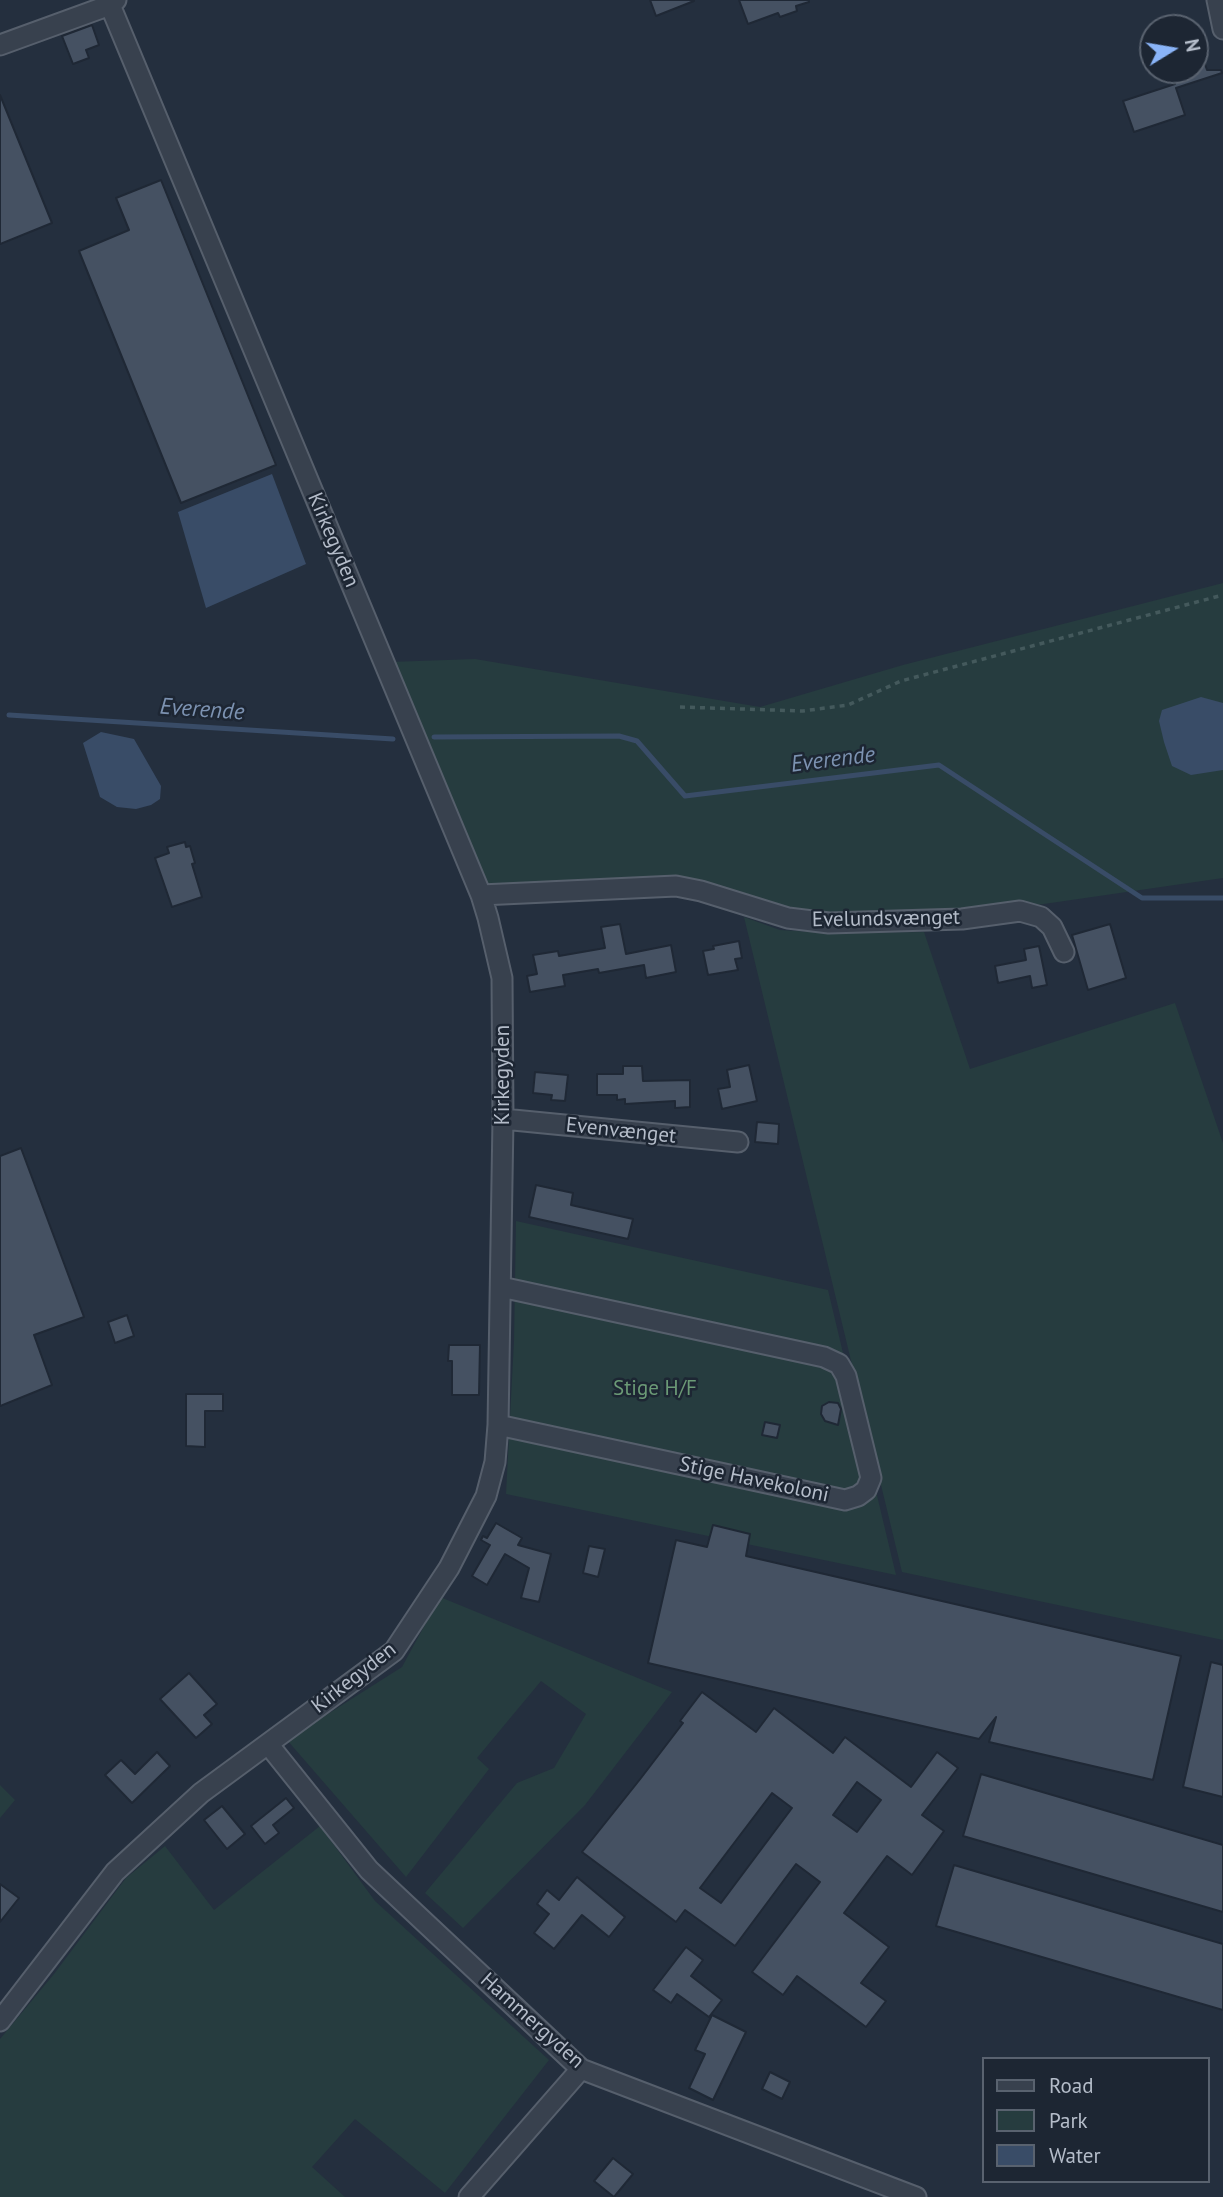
<!DOCTYPE html>
<html>
<head>
<meta charset="utf-8">
<style>
  body { margin:0 }
  #map { position:relative; width:1223px; height:2197px; overflow:hidden; background:#242f3e; font-family:"PT Sans",sans-serif }
  canvas { display:block }
  .legend { position:absolute; left:982px; top:2057px; width:228px; height:126px; box-sizing:border-box; background:#1d2633; border:2px solid #59626f; margin:0; padding:9px 12px; list-style:none; font-size:21px; color:#b4bcc9 }
  .legend li { display:flex; align-items:center; gap:14px; height:35px }
  .legend b { width:35px; border:2px solid #59626f }
  .north { position:absolute; left:1139px; top:14px; width:70px; height:70px; box-sizing:border-box; background:#1d2633; border:2px solid #59626f; border-radius:50%; rotate:79deg; font-size:19px; font-weight:700; line-height:28px; text-align:center; color:#b4bcc9 }
  .north::after { content:''; display:block; margin:auto; width:24px; height:32px; background:#8ab4f8; clip-path:polygon(50% 0,100% 100%,50% 72%,0 100%) }
</style>
</head>
<body>
<div id="map">
<canvas width="1223" height="2197"></canvas>
<ul class="legend">
<li><b style="height:9px;background:#38414e"></b>Road</li>
<li><b style="height:19px;background:#263c3f"></b>Park</li>
<li><b style="height:19px;background:#394c67"></b>Water</li>
</ul>
<div class="north">N</div>
</div>
<script>
const c = document.querySelector('canvas').getContext('2d');
c.lineJoin = 'round';
function paint(path, color) { c.fillStyle = color; c.fill(path, 'evenodd'); }
const toPath = rows => new Path2D(rows.map(r => 'M' + r).join(''));
function stroke(path, color, width, dash) { c.strokeStyle = color; c.lineWidth = width; c.lineCap = dash ? 'butt' : 'round'; c.setLineDash(dash || []); c.stroke(path); }
function drawText(font, color, halo, rows, align = 'center') {
  c.font = font + ' "PT Sans",sans-serif'; c.lineWidth = 5; c.setLineDash([]); c.textBaseline = 'middle'; c.strokeStyle = halo; c.fillStyle = color; for (const [text, x, y, turn = 0] of rows) {
    c.save(); c.translate(x, y); c.rotate((+turn || 0) * Math.PI / 180); c.textAlign = isNaN(turn) ? turn : align; if (halo) c.strokeText(text, 0, 0); c.fillText(text, 0, 0); c.restore();
  }
}
paint(toPath([
  [1223,583,1223,878,1030,906,1011,904,910,912,830,914,780,907,680,877,487,885,390,662,475,659,760,707,903,665],
  [744,917,780,930,830,933,924,932,970,1069,1175,1003,1223,1143,1223,1640,902,1572],
  [516,1221,828,1290,896,1575,506,1494,514,1341],
  [440,1597,672,1692,585,1805,463,1928,425,1893,517,1783,554,1768,586,1714,541,1681,477,1758,489,1769,406,1877,287,1740,402,1667],
  [0,1785,15,1800,0,1818],
  [320,1826,375,1901,549,2060,445,2193,355,2119,312,2167,345,2197,0,2197,0,2039,54,1974,126,1878,165,1846,214,1910]
]), '#263c3f');
paint(toPath([
  [272,474,306,564,206,608,178,512],
  [1201,697,1223,703,1223,770,1191,775,1172,766,1164,742,1159,721,1162,710],
  [101,732,134,739,161,786,160,799,151,805,136,809,117,807,100,797,83,743]
]), '#394c67');
stroke(toPath([
  [9,715,393,739],
  [434,737,619,736,637,741,685,796,939,765,1142,898,1223,898]
]), '#394c67', 5);
const building = toPath([
  [650,0,694,0,694,1,656,16,650,0],
  [739,0,809,0,809,2,796,6,797,11,780,17,778,13,748,24,739,0],
  [92,25,99,45,86,50,89,58,73,64,62,36,92,25],
  [1195,41,1197,41,1207,70,1221,70,1222,73,1176,88,1185,115,1134,132,1123,101,1175,84,1170,70,1195,70,1195,41],
  [0,95,52,223,0,244,0,95],
  [161,180,276,465,181,503,79,251,129,230,116,198,161,180],
  [185,842,186,847,190,846,195,863,192,864,202,897,172,907,155,858,169,853,167,847,185,842],
  [620,924,626,954,671,945,676,972,646,978,644,965,599,973,598,969,563,975,565,986,530,992,527,976,537,974,533,955,558,951,559,956,605,948,601,927,620,924],
  [1110,924,1126,978,1088,990,1072,935,1110,924],
  [739,941,742,958,735,959,738,970,708,975,703,951,714,949,713,946,739,941],
  [1039,946,1047,985,1032,988,1030,976,998,983,995,966,1026,960,1024,949,1039,946],
  [749,1065,757,1101,722,1109,718,1089,730,1087,727,1070,749,1065],
  [623,1066,642,1066,643,1081,690,1080,690,1107,675,1108,675,1101,625,1104,625,1099,617,1100,617,1095,597,1095,597,1074,623,1074,623,1066],
  [535,1072,568,1075,565,1101,551,1100,552,1095,533,1093,535,1072],
  [757,1122,779,1124,778,1144,755,1142,757,1122],
  [21,1148,84,1317,34,1335,52,1385,0,1406,0,1156,21,1148],
  [536,1185,573,1193,571,1205,633,1219,628,1239,529,1217,536,1185],
  [127,1315,134,1336,115,1343,108,1322,127,1315],
  [449,1345,480,1345,479,1395,452,1395,452,1361,448,1361,449,1345],
  [186,1394,223,1394,223,1411,205,1411,205,1447,186,1446,186,1394],
  [829,1402,838,1403,841,1409,838,1425,825,1421,821,1414,822,1406,829,1402],
  [765,1422,780,1425,777,1438,762,1435,765,1422],
  [496,1523,522,1538,518,1545,551,1554,539,1602,521,1598,529,1568,505,1554,487,1585,472,1576,490,1545,481,1540,483,1536,487,1538,496,1523],
  [713,1525,750,1534,746,1556,1181,1656,1153,1780,989,1742,996,1717,979,1739,648,1663,676,1540,707,1547,713,1525],
  [589,1546,605,1549,598,1577,583,1573,589,1546],
  [1211,1662,1223,1665,1223,1797,1183,1787,1211,1662],
  [189,1673,217,1704,204,1715,212,1724,196,1738,160,1699,189,1673],
  [702,1692,756,1732,774,1708,833,1753,845,1737,911,1787,937,1752,958,1768,922,1815,944,1831,912,1875,887,1856,844,1913,889,1947,861,1983,886,2001,866,2027,797,1976,783,1995,752,1972,820,1882,796,1864,735,1946,685,1910,676,1922,582,1852,641,1778,683,1723,680,1721,702,1692],
  [857,1782,881,1800,857,1832,833,1815,857,1782],
  [772,1793,792,1808,721,1903,700,1888,772,1793],
  [157,1752,170,1766,132,1803,105,1775,121,1760,135,1774,157,1752],
  [981,1774,1223,1845,1223,1912,963,1836,981,1774],
  [286,1798,294,1808,273,1825,279,1833,265,1844,251,1826,286,1798],
  [222,1806,245,1834,227,1849,204,1820,222,1806],
  [954,1865,1223,1944,1223,2010,936,1926,954,1865],
  [577,1877,625,1917,609,1937,582,1915,554,1949,534,1933,549,1914,537,1904,547,1890,559,1900,577,1877],
  [0,1884,19,1898,0,1922,0,1884],
  [686,1947,703,1960,691,1976,722,2000,709,2017,677,1994,671,2003,653,1990,686,1947],
  [712,2015,746,2032,713,2100,689,2088,705,2054,695,2050,712,2015],
  [770,2072,790,2082,782,2099,762,2089,770,2072],
  [613,2158,633,2174,614,2197,594,2181,613,2158]
]);
paint(building, '#455162');
stroke(building, '#1f2835', 2);
const minor = toPath([
  [1217,0,1223,29],
  [0,45,110,5,116,0],
  [481,895,676,886,701,891,788,918,829,923,962,919,1020,911,1041,917,1052,927,1064,952],
  [503,1119,738,1142],
  [498,1425,845,1500,858,1496,866,1490,871,1478,846,1376,839,1364,824,1357,501,1287],
  [268,1744,369,1870,581,2069,916,2197],
  [0,2021,115,1872,201,1793,394,1651,449,1568,486,1496,495,1462,498,1425,503,1119,502,978,488,918,481,895,110,5],
  [469,2197,581,2069]
]);
stroke(minor, '#565f6c', 23);
stroke(toPath([
  [680,707,803,711,848,705,901,681,1223,595]
]), '#44595c', 3.5, [5, 5]);
stroke(minor, '#38414e', 19);
drawText('21px', '#b4bcc9', '#1d2633', [
  ["Kirkegyden",333,540,67],
  ["Evelundsvænget",886,919,-1],
  ["Kirkegyden",503,1075,-90],
  ["Evenvænget",621,1131,6],
  ["Stige Havekoloni",754,1480,12],
  ["Kirkegyden",354,1678,-38],
  ["Hammergyden",532,2021,42]
]);
drawText('21px', '#6b9a76', '#1d2633', [
  ["Stige H/F",655,1389]
]);
drawText('italic 23px', '#7c92b1', '#1d2633', [
  ["Everende",202,710,4],
  ["Everende",833,760,-7]
]);
</script>
</body>
</html>
